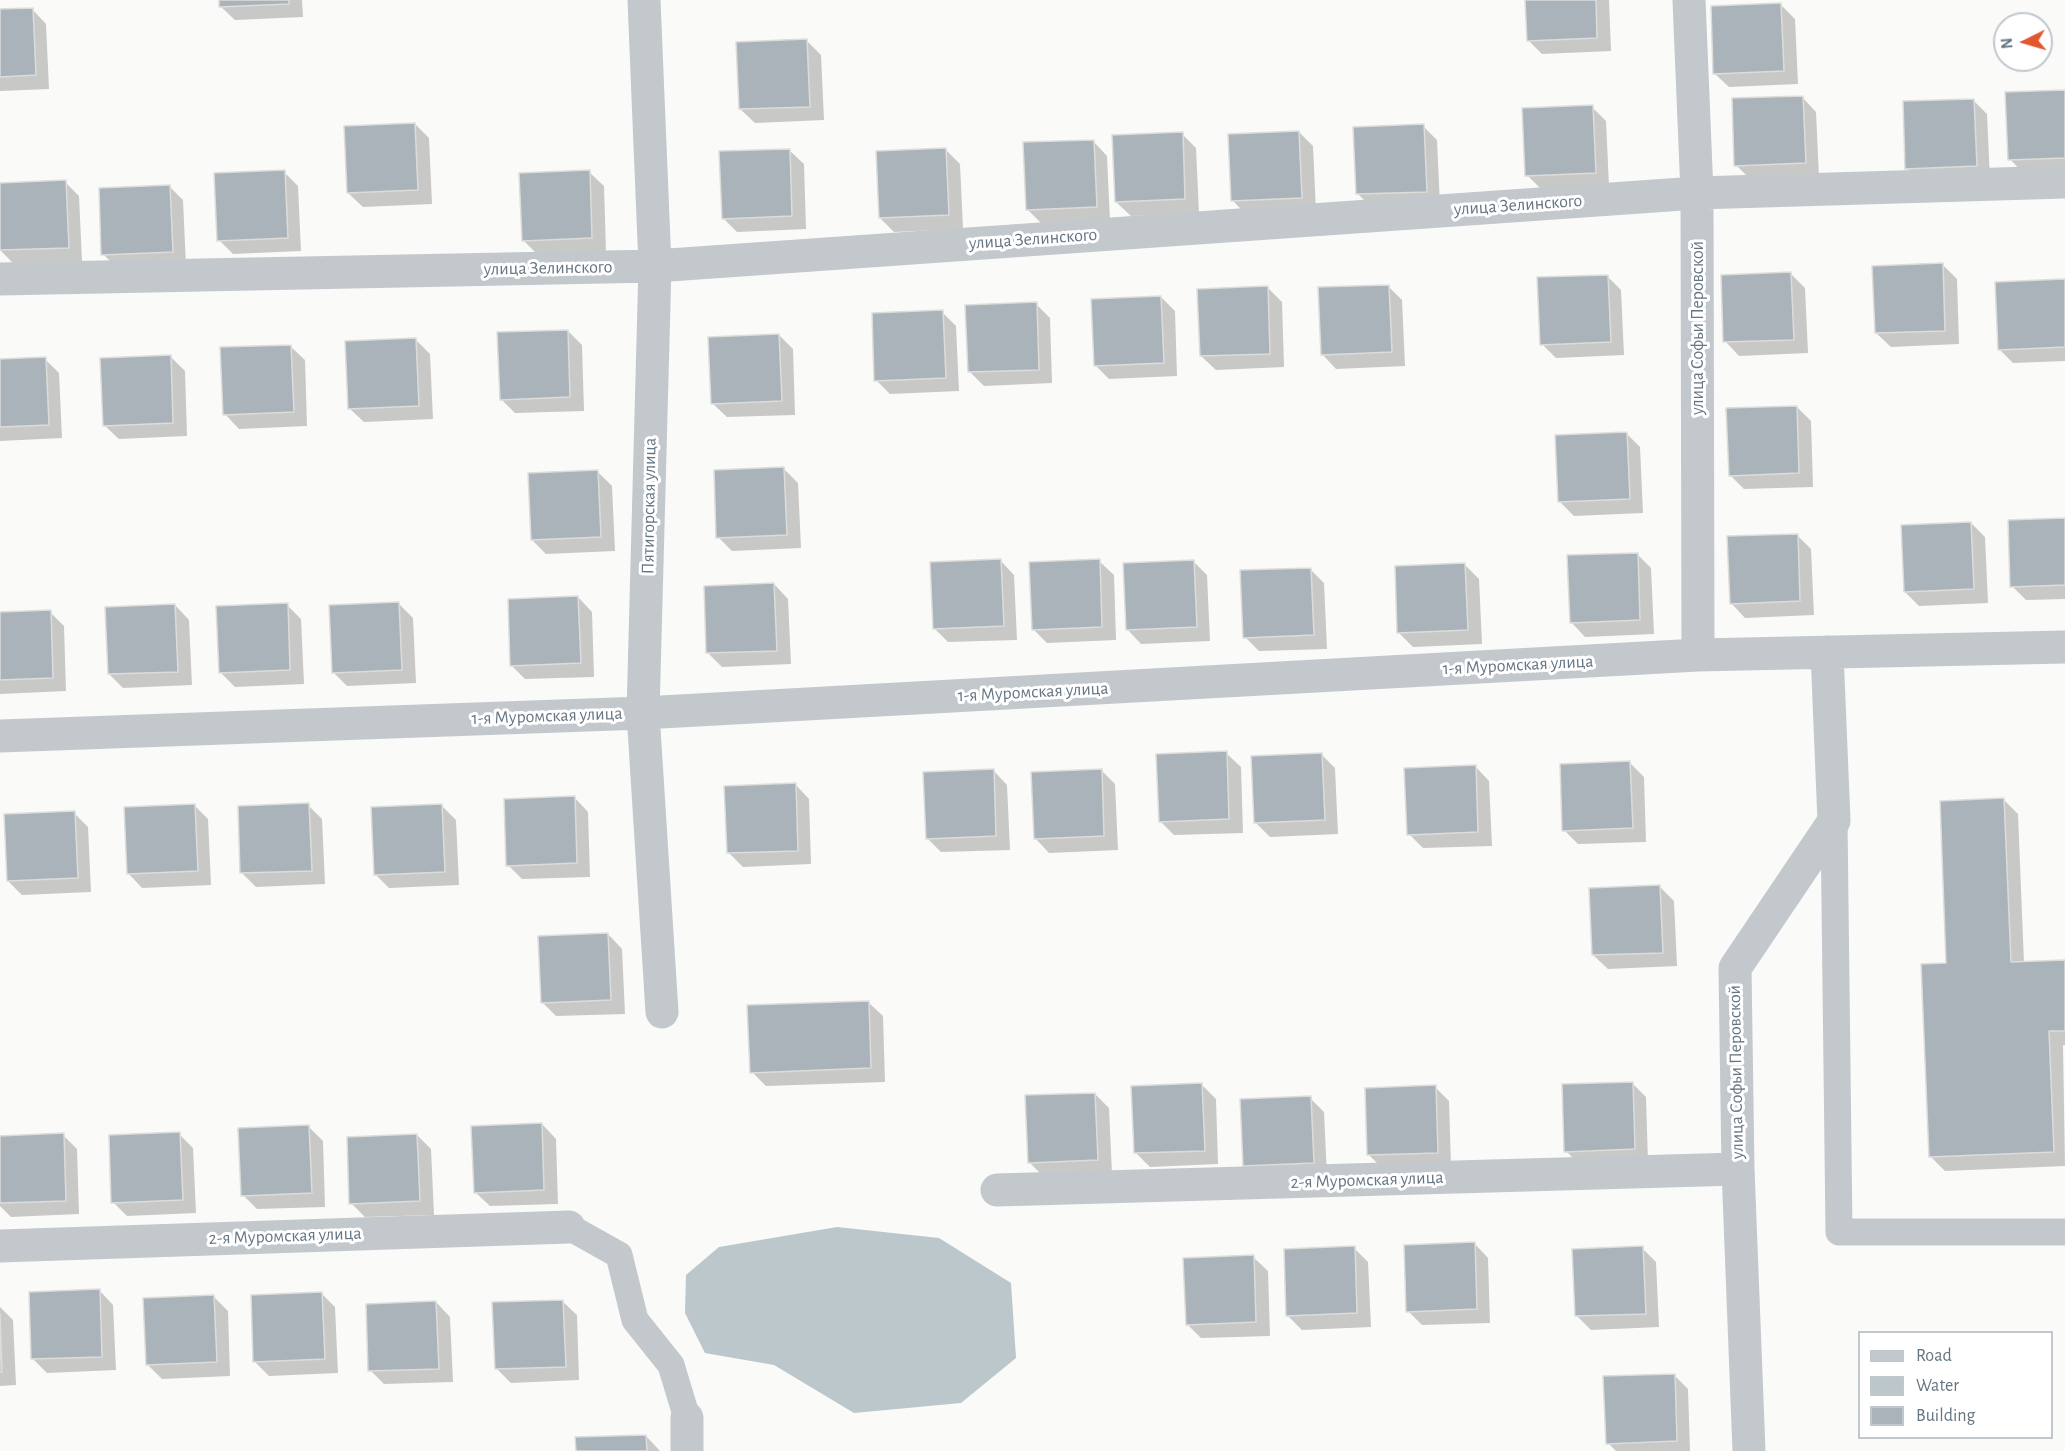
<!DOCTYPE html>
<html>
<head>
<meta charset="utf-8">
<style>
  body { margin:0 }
  #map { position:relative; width:2065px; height:1451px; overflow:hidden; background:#fafaf8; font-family:"Alegreya Sans",sans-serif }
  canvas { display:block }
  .legend { position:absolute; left:1858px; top:1331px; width:195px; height:108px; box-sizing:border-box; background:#fff; border:2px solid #c1c8cd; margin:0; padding:8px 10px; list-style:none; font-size:18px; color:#657683 }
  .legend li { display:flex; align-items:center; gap:12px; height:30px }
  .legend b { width:30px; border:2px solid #c1c8cd }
  .north { position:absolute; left:1993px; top:12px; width:60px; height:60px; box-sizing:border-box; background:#fff; border:2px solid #c1c8cd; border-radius:50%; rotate:265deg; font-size:16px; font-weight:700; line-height:24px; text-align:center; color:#657683 }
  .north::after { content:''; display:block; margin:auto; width:21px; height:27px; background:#e4572e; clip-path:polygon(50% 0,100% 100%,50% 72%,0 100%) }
</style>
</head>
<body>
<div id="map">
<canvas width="2065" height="1451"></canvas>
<ul class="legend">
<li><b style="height:8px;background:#c3c8cc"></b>Road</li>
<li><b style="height:16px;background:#bbc7cb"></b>Water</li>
<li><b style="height:16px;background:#aab3b9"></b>Building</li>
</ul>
<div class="north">N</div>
</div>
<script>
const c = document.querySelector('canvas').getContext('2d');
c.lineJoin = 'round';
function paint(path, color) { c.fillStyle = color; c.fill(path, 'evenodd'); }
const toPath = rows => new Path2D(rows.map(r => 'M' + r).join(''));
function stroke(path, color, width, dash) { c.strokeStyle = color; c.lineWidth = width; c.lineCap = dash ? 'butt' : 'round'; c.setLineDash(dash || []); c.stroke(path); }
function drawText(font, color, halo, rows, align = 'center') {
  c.font = font + ' "Alegreya Sans",sans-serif'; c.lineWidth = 6; c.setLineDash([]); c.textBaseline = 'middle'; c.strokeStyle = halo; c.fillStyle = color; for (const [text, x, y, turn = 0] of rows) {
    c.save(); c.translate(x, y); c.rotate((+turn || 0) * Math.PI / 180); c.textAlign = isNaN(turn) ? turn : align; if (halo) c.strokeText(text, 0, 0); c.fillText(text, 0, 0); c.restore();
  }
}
paint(toPath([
  [837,1227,939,1238,1011,1283,1016,1358,961,1403,854,1413,774,1365,705,1353,685,1313,686,1275,719,1247]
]), '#bbc7cb');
paint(toPath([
  [220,0,302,0,303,17,235,20,220,6],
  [1527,0,1609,0,1611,51,1542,54,1528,40],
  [1781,5,1795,19,1798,84,1729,87,1714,73],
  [32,9,46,24,49,89,0,91,0,11],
  [807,41,821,55,824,120,755,123,740,109],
  [2065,92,2065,172,2024,174,2010,159],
  [1802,97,1816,112,1819,177,1750,179,1736,165],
  [1973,100,1987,114,1990,180,1921,183,1907,168],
  [1592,107,1606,121,1609,186,1541,189,1527,175],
  [415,124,429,138,432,204,363,207,348,193],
  [1423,126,1437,140,1440,205,1372,208,1358,194],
  [1299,132,1313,146,1316,212,1247,215,1233,201],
  [1182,134,1196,148,1199,213,1131,216,1116,202],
  [1093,141,1107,156,1110,221,1041,223,1027,209],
  [789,150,804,164,806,229,737,232,723,218],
  [946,150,960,164,963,229,894,232,880,218],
  [284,172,298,186,301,251,233,254,219,240],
  [589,172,604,186,606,251,537,254,523,240],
  [65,182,79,196,82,261,14,264,0,250,0,184],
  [169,186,183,200,186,266,117,268,103,254],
  [1943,265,1957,279,1959,344,1891,347,1876,333],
  [1791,274,1805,288,1808,353,1739,356,1725,341],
  [1607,276,1621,290,1624,355,1556,358,1542,344],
  [2065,281,2065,361,2013,363,1999,349],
  [1388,286,1402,300,1405,366,1336,369,1322,354],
  [1268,288,1282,302,1284,367,1216,370,1201,356],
  [1161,297,1175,311,1177,376,1109,379,1095,365],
  [1036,304,1050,318,1052,383,984,386,970,372],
  [942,312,956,326,959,391,890,394,876,380],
  [568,331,582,345,584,411,515,413,501,399],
  [779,335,793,349,795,415,727,417,712,403],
  [416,340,430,354,433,419,364,422,349,408],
  [290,346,305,360,307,426,239,429,225,414],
  [171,357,185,371,187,436,119,439,104,425],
  [45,359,59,373,62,438,0,441,0,361],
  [1797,407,1811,421,1813,487,1744,489,1730,475],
  [1626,433,1640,447,1643,513,1574,516,1560,502],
  [784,469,798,483,801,548,732,551,718,537],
  [598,472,612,486,615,551,546,554,532,540],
  [2065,519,2065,599,2026,600,2012,586],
  [1971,523,1985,537,1988,603,1919,606,1905,592],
  [1797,535,1811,549,1814,615,1745,618,1731,603],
  [1637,554,1651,568,1654,634,1585,637,1571,622],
  [1000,560,1014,575,1017,640,948,642,934,628],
  [1099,561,1114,575,1116,640,1047,643,1033,629],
  [1193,561,1207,575,1210,641,1141,644,1127,629],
  [1465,565,1479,579,1482,644,1413,647,1398,632],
  [1310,569,1324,583,1327,649,1259,651,1245,637],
  [774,584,788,599,791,664,722,667,708,653],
  [578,597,592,612,594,677,525,679,511,665],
  [399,604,413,618,416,683,347,686,333,672],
  [175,605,189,620,192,685,123,688,109,674],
  [287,605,301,619,304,684,235,687,221,673],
  [50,612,64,626,66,691,0,694,0,614],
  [1226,753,1241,767,1243,833,1174,835,1160,821],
  [1321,754,1335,768,1338,834,1270,837,1256,823],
  [1630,763,1644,777,1646,842,1578,844,1564,830],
  [1475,766,1489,781,1492,846,1423,848,1409,834],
  [993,770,1007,785,1010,850,941,852,927,838],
  [1101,770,1115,784,1118,850,1049,853,1035,838],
  [795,784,809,799,811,864,743,867,729,853],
  [574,797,588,812,590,877,522,879,508,865],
  [2004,800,2018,814,2024,963,2065,961,2065,1045,2063,1045,2065,1166,1945,1171,1931,1157,1948,964],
  [194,805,208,819,211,885,142,888,128,873],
  [308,805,322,819,325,884,256,887,242,873],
  [442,806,456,820,459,885,389,888,375,874],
  [74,813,88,827,91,892,22,895,8,881],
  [1660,887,1674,901,1677,966,1608,969,1593,955],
  [608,934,622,949,625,1014,556,1016,542,1002],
  [868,1002,883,1016,885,1082,766,1086,752,1072],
  [1632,1083,1646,1097,1648,1162,1580,1165,1566,1151],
  [1202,1085,1216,1099,1218,1164,1150,1167,1136,1153],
  [1435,1087,1449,1101,1451,1166,1383,1169,1369,1155],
  [1095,1094,1109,1108,1112,1174,1043,1176,1029,1162],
  [1310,1098,1324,1112,1327,1177,1258,1180,1244,1166],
  [542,1124,556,1139,558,1204,490,1206,475,1192],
  [309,1127,323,1141,325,1207,257,1209,243,1195],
  [179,1134,193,1148,196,1213,127,1216,113,1202],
  [63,1135,77,1149,79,1214,11,1217,0,1206,0,1137],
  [417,1135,431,1149,434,1215,365,1217,351,1203],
  [1474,1243,1488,1258,1490,1323,1422,1325,1408,1311],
  [1354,1248,1368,1262,1371,1327,1302,1330,1288,1316],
  [1642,1248,1656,1262,1659,1327,1591,1330,1577,1316],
  [1253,1257,1268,1271,1270,1336,1201,1338,1187,1324],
  [99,1290,113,1305,116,1370,47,1373,33,1359],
  [321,1293,335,1307,338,1373,269,1376,255,1362],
  [213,1296,228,1311,230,1376,162,1379,148,1365],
  [562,1301,577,1315,579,1380,511,1383,497,1369],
  [436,1302,450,1317,453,1382,384,1384,370,1370],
  [0,1307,13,1320,16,1385,0,1386],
  [1674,1375,1688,1389,1690,1451,1616,1451,1608,1443],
  [646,1436,660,1451,577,1451]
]), '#0003');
const building = toPath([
  [219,0,289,0,289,4,219,7,219,0],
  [1525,0,1596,0,1597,38,1527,41,1525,0],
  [1781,3,1784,71,1713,74,1711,6,1781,3],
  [33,8,36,75,0,77,0,9,33,8],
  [807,39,810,107,739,109,736,42,807,39],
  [2065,90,2065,158,2008,160,2005,92,2065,90],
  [1803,96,1806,163,1734,166,1732,98,1803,96],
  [1974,99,1977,166,1905,169,1903,101,1974,99],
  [1593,105,1596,173,1525,176,1522,108,1593,105],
  [415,123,418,190,347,193,344,126,415,123],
  [1424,124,1427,192,1356,194,1353,127,1424,124],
  [1299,131,1302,198,1231,201,1228,134,1299,131],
  [1183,132,1185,199,1115,202,1112,135,1183,132],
  [1094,140,1097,207,1026,210,1023,142,1094,140],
  [946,148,949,215,879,218,876,151,946,148],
  [790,149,792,216,722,219,719,151,790,149],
  [285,170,288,238,217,241,214,173,285,170],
  [590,170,592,238,522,241,519,173,590,170],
  [66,180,69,248,0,250,0,183,66,180],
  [170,185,173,252,101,255,99,188,170,185],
  [1943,263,1945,331,1875,333,1872,266,1943,263],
  [1791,272,1794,340,1723,342,1721,275,1791,272],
  [1608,275,1611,342,1540,345,1537,277,1608,275],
  [2065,279,2065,347,1998,350,1995,282,2065,279],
  [1389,285,1392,352,1321,355,1318,287,1389,285],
  [1268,286,1270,354,1200,356,1197,289,1268,286],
  [1161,296,1164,363,1094,366,1091,299,1161,296],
  [1037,302,1039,370,968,372,965,305,1037,302],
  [943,310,946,378,874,381,872,313,943,310],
  [568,330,570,397,500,400,497,332,568,330],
  [779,334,782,401,711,404,708,337,779,334],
  [416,338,419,406,348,409,345,341,416,338],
  [291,345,294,412,223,415,220,347,291,345],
  [171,355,173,423,103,426,100,358,171,355],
  [46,357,49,425,0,427,0,359,46,357],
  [1797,406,1799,473,1729,476,1726,408,1797,406],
  [1627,432,1630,499,1558,502,1555,435,1627,432],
  [784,467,787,535,716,538,714,470,784,467],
  [598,470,601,537,531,540,528,473,598,470],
  [2065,518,2065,585,2010,587,2008,520,2065,518],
  [1971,522,1974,589,1904,592,1901,525,1971,522],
  [1798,534,1800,601,1730,604,1727,536,1798,534],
  [1638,553,1640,620,1570,623,1567,555,1638,553],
  [1001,559,1004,626,933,629,930,562,1001,559],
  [1100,559,1102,627,1032,630,1029,562,1100,559],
  [1194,560,1197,627,1126,630,1123,563,1194,560],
  [1465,563,1468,630,1397,633,1395,566,1465,563],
  [1311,568,1314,635,1243,638,1240,570,1311,568],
  [774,583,777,651,706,653,704,586,774,583],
  [578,596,581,663,510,666,508,599,578,596],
  [399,602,402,670,332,673,329,605,399,602],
  [288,603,290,670,219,673,216,606,288,603],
  [175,604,178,672,108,674,105,607,175,604],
  [51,610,53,678,0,680,0,612,51,610],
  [1227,751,1229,819,1159,822,1156,754,1227,751],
  [1322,753,1325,820,1254,823,1251,756,1322,753],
  [1630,761,1633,828,1562,831,1560,764,1630,761],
  [1476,765,1478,832,1407,835,1404,768,1476,765],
  [994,769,996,836,926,839,923,772,994,769],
  [1102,769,1104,836,1034,839,1031,772,1102,769],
  [796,783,798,851,727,853,724,786,796,783],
  [575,796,577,863,506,866,504,799,575,796],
  [2004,798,2011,962,2065,960,2065,1031,2049,1031,2054,1152,1929,1157,1921,964,1946,963,1940,801,2004,798],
  [309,803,312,871,240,873,238,806,309,803],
  [195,804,198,871,127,874,124,807,195,804],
  [442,804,445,872,374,875,371,807,442,804],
  [75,811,78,878,7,881,4,814,75,811],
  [1660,885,1663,953,1592,955,1589,888,1660,885],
  [608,933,611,1000,541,1003,538,936,608,933],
  [869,1001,871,1068,750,1073,747,1005,869,1001],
  [1633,1082,1635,1149,1564,1152,1562,1084,1633,1082],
  [1202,1083,1205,1151,1134,1153,1131,1086,1202,1083],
  [1436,1085,1438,1153,1367,1155,1365,1088,1436,1085],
  [1095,1093,1098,1160,1028,1163,1025,1095,1095,1093],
  [1311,1096,1314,1163,1243,1166,1240,1099,1311,1096],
  [542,1123,544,1190,474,1193,471,1126,542,1123],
  [309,1125,312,1193,241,1196,238,1128,309,1125],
  [180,1132,183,1200,111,1203,109,1135,180,1132],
  [64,1133,66,1201,0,1203,0,1136,64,1133],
  [417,1134,420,1201,349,1204,347,1137,417,1134],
  [1475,1242,1477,1309,1406,1312,1404,1245,1475,1242],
  [1355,1246,1357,1313,1286,1316,1284,1249,1355,1246],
  [1643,1246,1646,1314,1575,1316,1572,1249,1643,1246],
  [1254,1255,1256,1322,1186,1325,1183,1258,1254,1255],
  [100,1289,102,1357,31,1359,29,1292,100,1289],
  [322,1292,325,1359,253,1362,251,1295,322,1292],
  [214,1295,217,1362,146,1365,143,1298,214,1295],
  [563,1300,566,1367,495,1369,492,1302,563,1300],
  [436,1301,439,1369,368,1371,366,1304,436,1301],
  [0,1314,2,1372,0,1372,0,1314],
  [1675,1374,1677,1441,1606,1444,1603,1376,1675,1374],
  [646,1435,647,1451,576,1451,575,1437,646,1435]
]);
paint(building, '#aab3b9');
stroke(building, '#dcdcda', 1.5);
stroke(toPath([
  [1834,821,1839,1232,2065,1232],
  [569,1227,619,1255,635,1320,671,1365,687,1418]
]), '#c3c8cc', 27);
stroke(toPath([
  [644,0,655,266,643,713,662,1012],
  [1689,0,1697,193,1698,655],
  [0,279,655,266,1697,193,2065,182],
  [0,736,643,713,1698,655,2065,647],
  [997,1190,1738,1169],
  [0,1246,569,1227],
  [687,1418,687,1451],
  [1749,1451,1738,1169,1735,968,1834,821,1827,652]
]), '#c3c8cc', 33);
drawText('18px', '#657683', '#fff', [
  ["улица Зелинского",1518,205,-4],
  ["улица Зелинского",1033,239,-4],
  ["улица Зелинского",548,268,-1],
  ["улица Софьи Перовской",1698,328,-90],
  ["Пятигорская улица",649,506,-89],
  ["1-я Муромская улица",1518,665,-3],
  ["1-я Муромская улица",1033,692,-3],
  ["1-я Муромская улица",547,716,-2],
  ["улица Софьи Перовской",1736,1072,-91],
  ["2-я Муромская улица",1367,1180,-2],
  ["2-я Муромская улица",285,1236,-2]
]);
</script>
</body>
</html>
